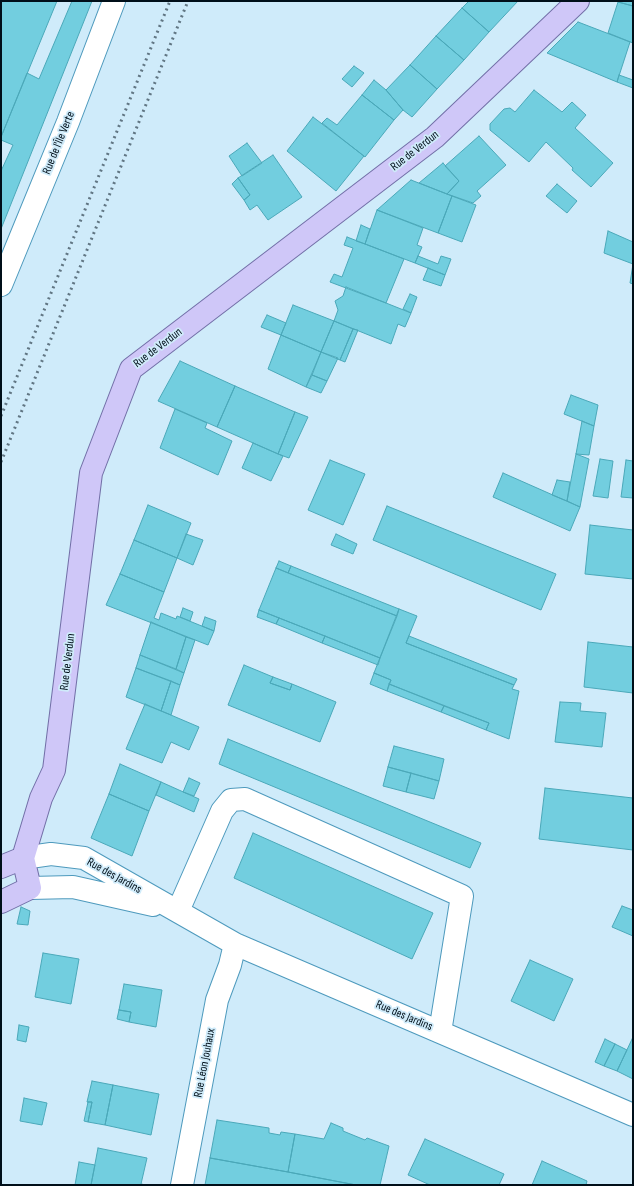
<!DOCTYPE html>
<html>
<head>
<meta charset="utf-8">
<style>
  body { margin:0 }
  #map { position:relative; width:634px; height:1186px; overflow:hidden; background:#cfebfa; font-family:"Sofia Sans Condensed",sans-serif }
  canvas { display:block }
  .frame { position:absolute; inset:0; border:2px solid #000f19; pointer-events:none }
</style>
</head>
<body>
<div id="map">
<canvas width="634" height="1186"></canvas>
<div class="frame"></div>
</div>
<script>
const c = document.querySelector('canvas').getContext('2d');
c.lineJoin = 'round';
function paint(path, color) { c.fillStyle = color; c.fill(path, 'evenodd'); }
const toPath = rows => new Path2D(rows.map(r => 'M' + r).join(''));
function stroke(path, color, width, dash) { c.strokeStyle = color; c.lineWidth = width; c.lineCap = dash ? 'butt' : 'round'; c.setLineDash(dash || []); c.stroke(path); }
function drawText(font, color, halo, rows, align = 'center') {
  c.font = font + ' "Sofia Sans Condensed",sans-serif'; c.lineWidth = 3.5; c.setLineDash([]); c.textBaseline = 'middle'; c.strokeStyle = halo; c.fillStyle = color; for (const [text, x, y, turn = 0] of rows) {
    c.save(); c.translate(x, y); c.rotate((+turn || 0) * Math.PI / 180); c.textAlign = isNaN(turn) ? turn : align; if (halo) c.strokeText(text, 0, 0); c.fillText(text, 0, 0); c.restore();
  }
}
const building = toPath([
  [1,1,57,1,1,137,1,1],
  [72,1,92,1,1,229,1,171,13,145,1,140,1,137,27,73,39,79,72,1],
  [469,1,518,1,489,32,462,8,469,1],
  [618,1,633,1,633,6,618,2,618,1],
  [618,2,633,6,633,43,608,33,618,2],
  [462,8,489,32,464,60,436,36,462,8],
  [578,22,630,42,617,82,547,53,578,22],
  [436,36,464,60,437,89,410,65,436,36],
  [410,65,437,89,412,117,403,110,386,90,410,65],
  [354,66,364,73,352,87,342,79,354,66],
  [619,75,633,80,633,88,617,82,619,75],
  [374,80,386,90,403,110,394,120,362,95,374,80],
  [534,90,562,112,572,102,586,115,575,128,613,163,591,187,572,170,573,168,546,142,529,162,490,130,490,124,504,109,510,108,515,112,534,90],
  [362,95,394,120,365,157,322,123,327,118,337,125,362,95],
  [313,117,364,156,336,191,287,151,313,117],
  [479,136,506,165,477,191,481,196,473,203,447,194,459,181,445,166,479,136],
  [247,143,262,163,242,176,229,156,247,143],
  [273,155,302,197,268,220,257,205,250,210,244,200,250,195,238,178,273,155],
  [443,163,459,181,447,194,419,183,443,163],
  [238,178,250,195,244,200,232,184,238,178],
  [411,180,452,196,438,233,377,210,411,180],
  [557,184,577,201,567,213,546,196,557,184],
  [452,196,476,205,462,242,438,233,452,196],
  [377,210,423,228,417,245,422,247,415,263,365,244,377,210],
  [361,225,370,229,365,244,356,241,361,225],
  [608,231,633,242,633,264,604,253,608,231],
  [347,237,404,259,386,303,330,282,334,274,342,277,353,248,344,245,347,237],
  [418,256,438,264,441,256,451,259,445,275,415,263,418,256],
  [633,264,633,284,630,283,633,264],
  [428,268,445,275,441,286,423,280,428,268],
  [346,287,411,313,405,327,398,324,391,344,334,321,338,310,335,301,343,296,346,287],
  [410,294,417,297,411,313,403,309,410,294],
  [293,305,334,321,321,352,281,335,293,305],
  [267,315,286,323,281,335,261,327,267,315],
  [334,321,353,329,340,360,321,352,334,321],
  [353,329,358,330,345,362,340,360,353,329],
  [281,335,321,352,306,387,268,369,281,335],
  [321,352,338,358,327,381,312,375,321,352],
  [180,361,235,386,217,427,158,401,180,361],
  [312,375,327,381,321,393,306,387,312,375],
  [235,386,295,412,278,454,217,427,235,386],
  [571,395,598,405,594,426,564,414,571,395],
  [175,409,207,423,205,428,232,441,218,475,160,448,175,409],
  [295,412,308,417,289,458,278,454,295,412],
  [582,421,594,426,589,455,576,454,582,421],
  [253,443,283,456,271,481,242,468,253,443],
  [576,454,589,459,580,507,567,501,576,454],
  [600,459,613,461,608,498,593,496,600,459],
  [330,460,365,474,343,525,308,510,330,460],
  [626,460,633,461,633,498,621,497,626,460],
  [503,473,580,507,570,531,493,497,503,473],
  [557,480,570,482,567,501,552,495,557,480],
  [148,505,191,523,177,558,134,540,148,505],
  [387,506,556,574,541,610,373,540,387,506],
  [590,525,633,530,633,579,585,574,590,525],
  [186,534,203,540,193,565,177,558,186,534],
  [336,534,357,544,353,554,331,545,336,534],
  [134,540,177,558,164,592,120,574,134,540],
  [279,561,291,566,288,573,276,568,279,561],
  [291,566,399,609,397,616,288,573,291,566],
  [276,568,397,616,380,658,259,610,276,568],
  [120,574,164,592,154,618,159,620,161,613,176,619,177,616,214,631,208,645,106,605,120,574],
  [183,608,193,612,190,621,180,617,183,608],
  [399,609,417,616,406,643,514,685,512,689,519,691,509,739,486,730,489,723,389,684,391,680,374,673,399,609],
  [259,610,279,618,276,624,257,617,259,610],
  [205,617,216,621,214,631,202,626,205,617],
  [279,618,325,636,322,643,276,624,279,618],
  [151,622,186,637,176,669,140,655,151,622],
  [325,636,380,658,378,665,322,643,325,636],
  [409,636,517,679,514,685,406,643,409,636],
  [186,637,195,640,184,673,176,669,186,637],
  [588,642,633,647,633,693,584,687,588,642],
  [140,655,184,673,180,685,136,668,140,655],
  [244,665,273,677,270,683,290,690,292,684,336,702,320,742,228,705,244,665],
  [136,668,171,681,161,711,126,697,136,668],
  [374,673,391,680,387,691,370,684,374,673],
  [273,677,292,684,290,690,270,683,273,677],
  [171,681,180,685,171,715,161,711,171,681],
  [389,684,444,706,441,712,387,691,389,684],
  [560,702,581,703,580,711,606,713,602,747,555,742,560,702],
  [145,704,199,727,189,750,171,742,162,763,126,749,145,704],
  [444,706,489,723,486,730,441,712,444,706],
  [228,739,481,843,470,868,219,764,228,739],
  [394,746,444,759,439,781,388,767,394,746],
  [120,764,161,782,149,811,109,794,120,764],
  [388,767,411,773,406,792,383,786,388,767],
  [411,773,439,781,434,799,406,792,411,773],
  [189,778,200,783,194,796,183,792,189,778],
  [161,782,199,799,194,812,156,795,161,782],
  [545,788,633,798,633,850,539,839,545,788],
  [109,794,149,811,132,856,91,838,109,794],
  [253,833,433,913,412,959,234,878,253,833],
  [622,906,633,910,633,936,612,927,622,906],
  [21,907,30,911,28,925,17,924,21,907],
  [43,953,79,959,71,1004,35,997,43,953],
  [530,960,573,979,554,1021,511,1001,530,960],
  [124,984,162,990,156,1027,129,1022,131,1012,119,1010,124,984],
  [119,1010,131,1012,129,1022,117,1019,119,1010],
  [19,1025,29,1027,26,1042,17,1040,19,1025],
  [633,1037,633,1079,617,1071,633,1037],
  [605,1039,615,1044,604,1066,595,1062,605,1039],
  [615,1044,627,1050,617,1071,604,1066,615,1044],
  [92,1081,113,1085,105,1125,88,1122,92,1102,87,1102,92,1081],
  [113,1085,159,1094,151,1135,105,1125,113,1085],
  [24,1098,47,1103,42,1125,20,1121,24,1098],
  [88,1102,92,1102,88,1122,84,1121,88,1102],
  [217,1120,269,1128,269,1133,280,1135,281,1132,295,1134,288,1172,210,1158,217,1120],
  [331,1123,343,1128,343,1131,365,1140,367,1138,389,1146,380,1185,356,1185,288,1172,295,1134,324,1139,331,1123],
  [425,1139,504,1174,499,1185,430,1185,408,1175,425,1139],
  [98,1148,147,1158,141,1184,146,1185,91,1185,98,1148],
  [210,1158,288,1172,356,1185,205,1185,210,1158],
  [542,1161,587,1181,586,1185,532,1185,542,1161],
  [79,1162,95,1165,91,1185,75,1185,79,1162]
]);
paint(building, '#72cedf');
stroke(building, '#4aa8b9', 1);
const minor = toPath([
  [1,285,68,122,114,1],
  [23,858,51,854,84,858,235,944,633,1115],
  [30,888,73,887,153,905],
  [178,911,222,811,231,800,245,799,462,896,440,1032],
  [182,1185,217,1000,230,965,235,944]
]);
const major = toPath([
  [1,867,23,858],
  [1,902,30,888,23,858,41,798,54,770,91,473,131,369,435,137,578,1]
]);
stroke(minor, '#4e9abd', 24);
stroke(major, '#726fa7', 24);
stroke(minor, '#fff', 22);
stroke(major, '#cfc7f8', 22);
stroke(toPath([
  [1,416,170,1],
  [1,462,188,1]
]), '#617683', 3, [2, 4]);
drawText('12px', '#000f19', '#cfebfa', [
  ["Rue de l'Île Verte",59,143,-68],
  ["Rue de Verdun",415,151,-38],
  ["Rue de Verdun",158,348,-37],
  ["Rue de Verdun",68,662,-83],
  ["Rue des Jardins",114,876,29],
  ["Rue des Jardins",404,1016,23],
  ["Rue Léon Jouhaux",205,1063,-79]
]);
</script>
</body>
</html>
